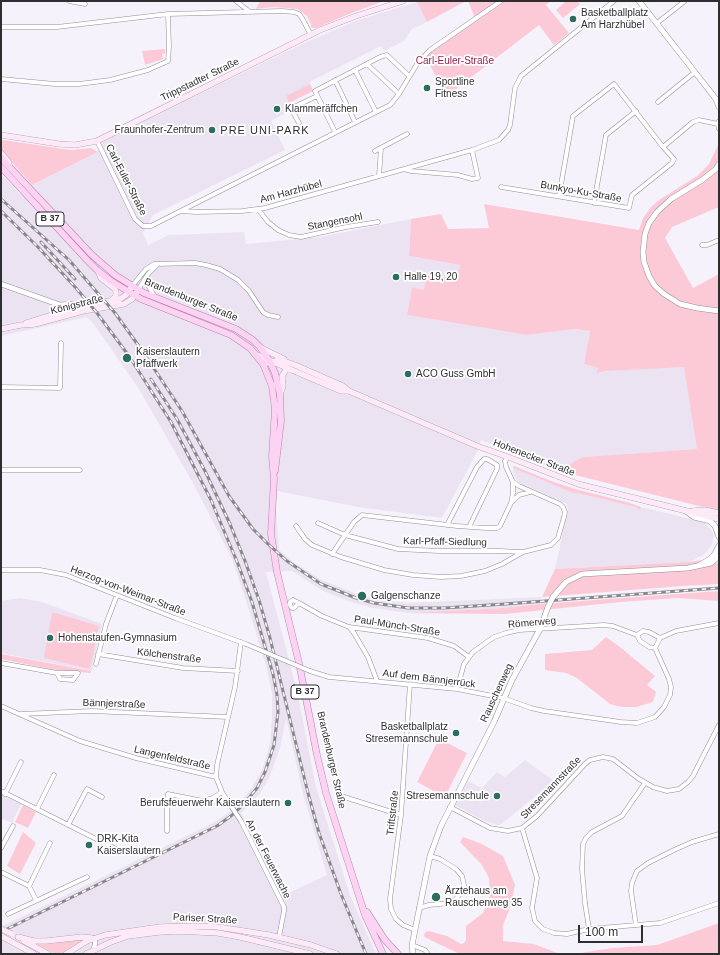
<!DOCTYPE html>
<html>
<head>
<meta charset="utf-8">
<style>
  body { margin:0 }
  #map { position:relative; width:720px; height:955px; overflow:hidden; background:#f6f2fb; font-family:Helvetica,sans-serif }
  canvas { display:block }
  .frame { position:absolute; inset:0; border:2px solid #2e2d30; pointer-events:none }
  .scale { position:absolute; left:578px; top:925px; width:65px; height:18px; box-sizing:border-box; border:2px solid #2e2d30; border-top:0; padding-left:5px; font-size:12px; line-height:14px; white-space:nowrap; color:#2e2d30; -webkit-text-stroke:3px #fff; paint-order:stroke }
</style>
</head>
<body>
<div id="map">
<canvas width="720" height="955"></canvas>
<div class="frame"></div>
<div class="scale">100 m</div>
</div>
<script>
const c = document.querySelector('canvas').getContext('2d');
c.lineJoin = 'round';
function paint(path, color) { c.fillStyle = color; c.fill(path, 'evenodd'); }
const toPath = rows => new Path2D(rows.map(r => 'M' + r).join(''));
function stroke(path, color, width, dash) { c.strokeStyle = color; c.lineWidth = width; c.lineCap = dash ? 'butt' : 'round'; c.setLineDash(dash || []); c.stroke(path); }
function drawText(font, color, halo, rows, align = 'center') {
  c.font = font + ' Helvetica,sans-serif'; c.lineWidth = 3.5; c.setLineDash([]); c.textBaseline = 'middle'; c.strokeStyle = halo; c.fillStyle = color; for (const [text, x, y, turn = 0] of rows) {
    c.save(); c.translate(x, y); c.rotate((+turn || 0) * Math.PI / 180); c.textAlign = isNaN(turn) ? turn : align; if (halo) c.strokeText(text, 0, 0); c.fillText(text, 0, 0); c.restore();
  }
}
paint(toPath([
  [417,2,427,22,412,29,404,41,384,51,381,46,309,82,312,89,290,100,293,107,292,110,271,121,285,150,153,215,143,233,148,245,169,235,244,232,246,244,320,237,411,219,409,256,460,265,457,279,427,274,424,290,412,287,407,315,527,335,575,329,590,331,584,364,598,368,598,373,606,371,685,366,698,449,583,457,573,462,566,468,554,469,481,440,478,450,442,518,358,507,277,491,276,510,279,550,296,564,322,580,355,593,376,599,408,603,542,597,539,600,539,604,504,608,408,613,373,608,351,602,321,590,292,571,266,572,297,691,316,787,350,895,376,954,1,954,1,927,217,821,239,804,250,790,262,770,270,744,272,718,272,693,266,666,249,610,232,559,194,485,139,389,93,323,87,317,1,336,1,174,20,194,32,185,98,152,96,137,181,95,184,101,309,41,358,20],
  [286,718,303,794,327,875,282,896,241,813,259,795,270,776,280,748],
  [513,468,573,493,578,493,635,507,640,510,641,507,703,522,706,524,712,531,714,535,712,544,708,550,703,555,689,562,555,569,568,508,566,503,522,485,516,479,513,472],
  [21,598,42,602,102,624,92,671,1,653,1,601],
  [525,760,554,781,500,825,497,825,483,820,455,805,468,781,482,788,497,772,505,777],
  [1,794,21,804,12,823,1,818]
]), '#ebe3f2');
paint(toPath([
  [260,1,384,1,349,14,316,28,312,28,311,27,311,24,307,16,297,9,274,7,256,9],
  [420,1,466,1,427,22,417,2],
  [468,1,551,1,546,5,569,33,554,45,539,25,447,96,424,55,475,18],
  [566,1,577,1,580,4,563,18,556,10],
  [165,49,165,54,162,54,163,59,145,65,142,51],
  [310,84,313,91,289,103,286,96],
  [3,140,71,150,91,148,98,152,32,185,1,150,1,141],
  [719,143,719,207,672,227,665,238,693,288,719,274,719,511,571,474,561,469,566,468,573,462,583,457,697,449,684,367,606,371,597,373,598,368,584,364,590,331,575,329,527,335,407,315,412,287,424,290,426,274,457,279,460,265,409,256,411,219,441,214,448,229,489,228,484,204,639,230,643,218,651,207,659,200,697,176,709,164],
  [514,466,551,481,575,489,630,503,641,507,640,510,635,507,578,493,573,493,513,468],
  [702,560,719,563,719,584,682,586,542,597,555,569,689,562],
  [719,591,719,601,677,598,621,602,505,614,408,613,504,608,539,604],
  [52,612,99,626,90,669,44,658],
  [606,637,620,647,655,676,647,685,656,692,653,702,636,707,621,707,610,704,577,678,566,673,545,670,545,654,592,650],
  [1,654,91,671,91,673,55,670,1,659],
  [439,739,467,753,445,797,417,782],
  [23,805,36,812,28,828,15,822],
  [23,832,36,843,20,874,7,866],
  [463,837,482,844,503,856,515,885,510,908,503,925,503,941,534,944,560,954,460,954,426,938,424,936,425,932,429,931,447,936,461,944,464,943,466,940,466,926,483,913,490,896,489,878,482,865,460,842],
  [719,923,719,954,574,954,612,948,657,945],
  [77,940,82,940,60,954,56,954,37,944,38,943]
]), '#fccad7');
const minor = toPath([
  [69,1,85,4],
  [236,1,250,12],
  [657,23,685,1],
  [1,27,57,27,168,14,282,11,294,12,299,14,302,18,311,35],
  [367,64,399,94],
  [355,70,376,112],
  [1,79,55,84,79,84,110,80,148,70,168,61,169,47,168,14],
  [335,80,355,122],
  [658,102,695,72],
  [299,123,293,112,294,107,317,96],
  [335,132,315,91,380,57,387,55,409,76],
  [97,141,135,219,143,226,151,226,390,105,399,94,417,64,430,50,501,1],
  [375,151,407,134],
  [404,169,411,171,458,175,472,179,478,178,472,150],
  [379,176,381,148],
  [501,187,629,208,632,195,672,163,674,159,663,147,693,122,699,120,718,124],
  [559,196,573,116,614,84,663,147],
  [594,203,606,135,636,111],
  [258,209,268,222,278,230,289,235,301,237,346,227,378,222],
  [181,211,196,212,242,211,265,208,472,150,499,140,508,130,510,125,515,88,521,76,614,1],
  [702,245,707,245,719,240],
  [147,276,146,282,155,297],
  [132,286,146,269,154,264,195,263,206,265,220,269,238,280,249,291,263,312,268,315,278,317],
  [138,290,148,274,157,265],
  [1,387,60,388,61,343],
  [1,470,80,470],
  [512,502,519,495,530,492],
  [318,523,345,535,398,549,439,551,499,551,522,552],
  [447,525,477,467,484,459,487,459,497,465,497,469,469,527],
  [296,526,305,539,312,545,341,557,384,570,413,575,441,577,461,576,485,571,502,564,523,552,551,545,558,538,564,517,565,512,563,507,560,504,519,486,513,482,506,467,505,461,508,457],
  [332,554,354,522,362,515,457,526,486,528,497,528,500,526,511,503,513,493,513,482],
  [1,570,40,570,66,575,175,618,246,644],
  [293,600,299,603,294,608,292,608,290,605,290,602,293,600],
  [299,603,322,616,349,627,428,638,454,646,469,657],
  [350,628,354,633,368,657,377,681],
  [655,648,649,647,640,641,637,635,643,631,649,632,660,638],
  [98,654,183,668,238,671],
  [1,663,57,673,78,673,73,680,60,679,57,673],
  [96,664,106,624,117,595],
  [310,671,329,677,457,689,503,698,531,708,544,711,621,722,637,723,655,717,664,707,670,695,671,687,669,679,655,648,660,638,676,631,719,623],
  [410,684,401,815,390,899,391,909,396,919,403,925,415,930],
  [457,689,464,664,473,652,494,637,506,633,519,630,604,625,613,626,637,635],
  [1,706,80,741,136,758,216,777],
  [21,714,92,711,228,717],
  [1,791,122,852],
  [5,794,21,762],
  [338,795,401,815],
  [231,806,222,792,216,777,217,765,235,687,241,642],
  [450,807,490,828,508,831,522,828,537,816,585,764,590,760,603,757,613,759,639,779,653,787,667,791,679,789,688,782,693,776,719,725],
  [37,809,54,775],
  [241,821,284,907,284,911,279,937],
  [68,825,87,789,102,797],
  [522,828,537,878,532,908,535,921,543,929,554,933,567,934,589,929,660,923,719,903],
  [167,831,167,800,168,794,203,801,213,798,222,792],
  [1,848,13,826],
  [1,872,29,886,36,900],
  [29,886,50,843],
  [419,908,429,905,450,903,456,899,463,890,464,885,462,876,456,869,440,859,430,856],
  [8,914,87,877],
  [636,925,631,891,632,883,637,871,648,863,674,850,692,842,719,834],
  [589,929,585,903,582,869,583,844,586,838,592,832,622,816,645,783],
  [412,945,425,950,428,954],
  [93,950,95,944,95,938]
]);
const tertiary = toPath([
  [639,1,716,99,719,101],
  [716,99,719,107],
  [719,122,719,128],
  [719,164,716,169,702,180,671,199,657,212,649,223,645,234,643,252,644,262,649,276,655,286,664,294,680,304,697,308,719,311],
  [1,284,60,305,92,303],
  [686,511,694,517,710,521,715,526,719,537],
  [700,565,710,559,714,555,719,546],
  [553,597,566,582,582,574,688,568,711,563,719,556],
  [413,954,412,945,415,930,430,856,441,826,494,722,512,680,540,629,548,607]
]);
const secondary = toPath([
  [1,135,59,144,75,145,97,141,320,30,356,16,403,1],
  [1,153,8,161,10,168],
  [98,271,101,278,114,288,116,291,116,296,111,301],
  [26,323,74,308,120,299,126,295,131,288],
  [1,329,21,325,35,324,83,311,124,304,132,299,137,292],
  [261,348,284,359],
  [257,355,341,391,349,391],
  [267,363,281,360,295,365,343,386,349,391,477,446,508,457,578,484,719,519],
  [280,394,283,386,282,376,286,370,291,370],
  [692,511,704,510,719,513],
  [1,936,34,954],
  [18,937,34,941,46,941,82,937,92,938],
  [24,941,48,954],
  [66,954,87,941,105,935,160,927,194,926,218,927,269,935,311,945,337,954],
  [86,954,111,942,128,936,160,932,178,931,218,933,240,937,310,954]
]);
const primary = toPath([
  [1,158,92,255,115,275,144,293,236,329,253,340,260,347,270,362,275,373,280,394,281,421,275,471],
  [1,167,88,261,98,271,111,281,141,299,231,335,250,348,263,364,272,386,275,409,272,457,274,479,271,534,277,572,299,663,317,755,326,793,365,915,383,954],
  [367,912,385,940,398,954]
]);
stroke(minor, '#928e96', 5);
stroke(tertiary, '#928e96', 6);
stroke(secondary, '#928e96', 6);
stroke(primary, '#b486aa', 7);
stroke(minor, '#fff', 4);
stroke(tertiary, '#fff', 5);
stroke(secondary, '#fee9f9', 5.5);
stroke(primary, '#fdd3f4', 6);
const rail = toPath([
  [1,199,69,260,115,313,141,349,182,411,229,496,253,529,268,544,287,561,321,584,356,598,374,603,408,608,444,608,505,604,719,588],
  [1,211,37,246,76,288,97,313,129,356,171,422,211,500,238,564,252,602,273,674,277,695,278,712,274,745,265,772,257,788,244,804,231,816,217,826,1,932],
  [41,242,75,279],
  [151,379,177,419,205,471,230,524,245,561,259,600,270,638,308,793,319,833,341,894,366,954]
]);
stroke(rail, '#89878c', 3);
stroke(rail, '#fff', 1.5, [4.5]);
const minorBridge = toPath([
  [246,644,310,671],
  [231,806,241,821]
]);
const tertiaryBridge = toPath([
  [548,607,553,597]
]);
const secondaryBridge = toPath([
  [1,929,12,934]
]);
stroke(minorBridge, '#928e96', 5, []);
stroke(tertiaryBridge, '#928e96', 6, []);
stroke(secondaryBridge, '#928e96', 6, []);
stroke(minorBridge, '#fff', 4);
stroke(tertiaryBridge, '#fff', 5);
stroke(secondaryBridge, '#fee9f9', 5.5);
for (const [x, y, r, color] of [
  [573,19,4,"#2c6e5e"],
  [427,88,4,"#2c6e5e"],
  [277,109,4,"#2c6e5e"],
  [212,130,4,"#2c6e5e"],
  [396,277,4,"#2c6e5e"],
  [127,358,5,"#2c6e5e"],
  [408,374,4,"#2c6e5e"],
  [362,596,5,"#2c6e5e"],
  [50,638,4,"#2c6e5e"],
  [456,733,4,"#2c6e5e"],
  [497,796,4,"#2c6e5e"],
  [288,803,4,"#2c6e5e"],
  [89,845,4,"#2c6e5e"],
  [436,897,5,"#2c6e5e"]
]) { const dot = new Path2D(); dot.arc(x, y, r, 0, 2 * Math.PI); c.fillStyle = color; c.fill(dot); stroke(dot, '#fff', 1.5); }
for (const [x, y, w] of [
  [50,219,28],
  [305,692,28]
]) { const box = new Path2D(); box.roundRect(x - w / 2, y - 7, w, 14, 3); c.fillStyle = '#fff'; c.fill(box); stroke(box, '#2e2d30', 1); }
drawText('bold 9px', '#2e2d30', null, [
  ["B 37",50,219],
  ["B 37",305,692]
]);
drawText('10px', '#2e2d30', '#fff', [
  ["Basketballplatz",581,13],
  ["Am Harzhübel",581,25],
  ["Sportline",435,82],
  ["Fitness",435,94],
  ["Klammeräffchen",285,109],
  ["Fraunhofer-Zentrum",204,130,"right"],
  ["Halle 19, 20",404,277],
  ["Kaiserslautern",136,352],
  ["Pfaffwerk",136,364],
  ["ACO Guss GmbH",416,374],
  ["Galgenschanze",371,596],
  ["Hohenstaufen-Gymnasium",58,638],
  ["Basketballplatz",448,727,"right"],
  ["Stresemannschule",448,739,"right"],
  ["Stresemannschule",489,796,"right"],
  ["Berufsfeuerwehr Kaiserslautern",280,803,"right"],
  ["DRK-Kita",97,839],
  ["Kaiserslautern",97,851],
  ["Ärztehaus am",445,891],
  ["Rauschenweg 35",445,903]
], 'left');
drawText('10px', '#941f4f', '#fff', [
  ["Carl-Euler-Straße",455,61]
]);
drawText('10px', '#2e2d30', '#fff', [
  ["Trippstadter Straße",200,80,-26],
  ["Carl-Euler-Straße",126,180,63],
  ["Am Harzhübel",291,192,-15],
  ["Bunkyo-Ku-Straße",581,192,10],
  ["Stangensohl",335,222,-11],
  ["Brandenburger Straße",191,300,22],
  ["Königstraße",77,305,-14],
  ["Hohenecker Straße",534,458,21],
  ["Karl-Pfaff-Siedlung",445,542,1],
  ["Herzog-von-Weimar-Straße",128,591,21],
  ["Römerweg",532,623,-5],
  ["Paul-Münch-Straße",397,626,9],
  ["Kölchenstraße",169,656,7],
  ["Auf dem Bännjerrück",429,679,7],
  ["Rauschenweg",497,693,-65],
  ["Bännjerstraße",114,704,2],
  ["Langenfeldstraße",172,758,13],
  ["Brandenburger Straße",331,760,77],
  ["Stresemannstraße",551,788,-46],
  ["Triftstraße",393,813,-84],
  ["An der Feuerwache",268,859,63],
  ["Pariser Straße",205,919,3]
]);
c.letterSpacing = '1px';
drawText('11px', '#2e2d30', '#fff', [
  ["PRE UNI-PARK",265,131]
]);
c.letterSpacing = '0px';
</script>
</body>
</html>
